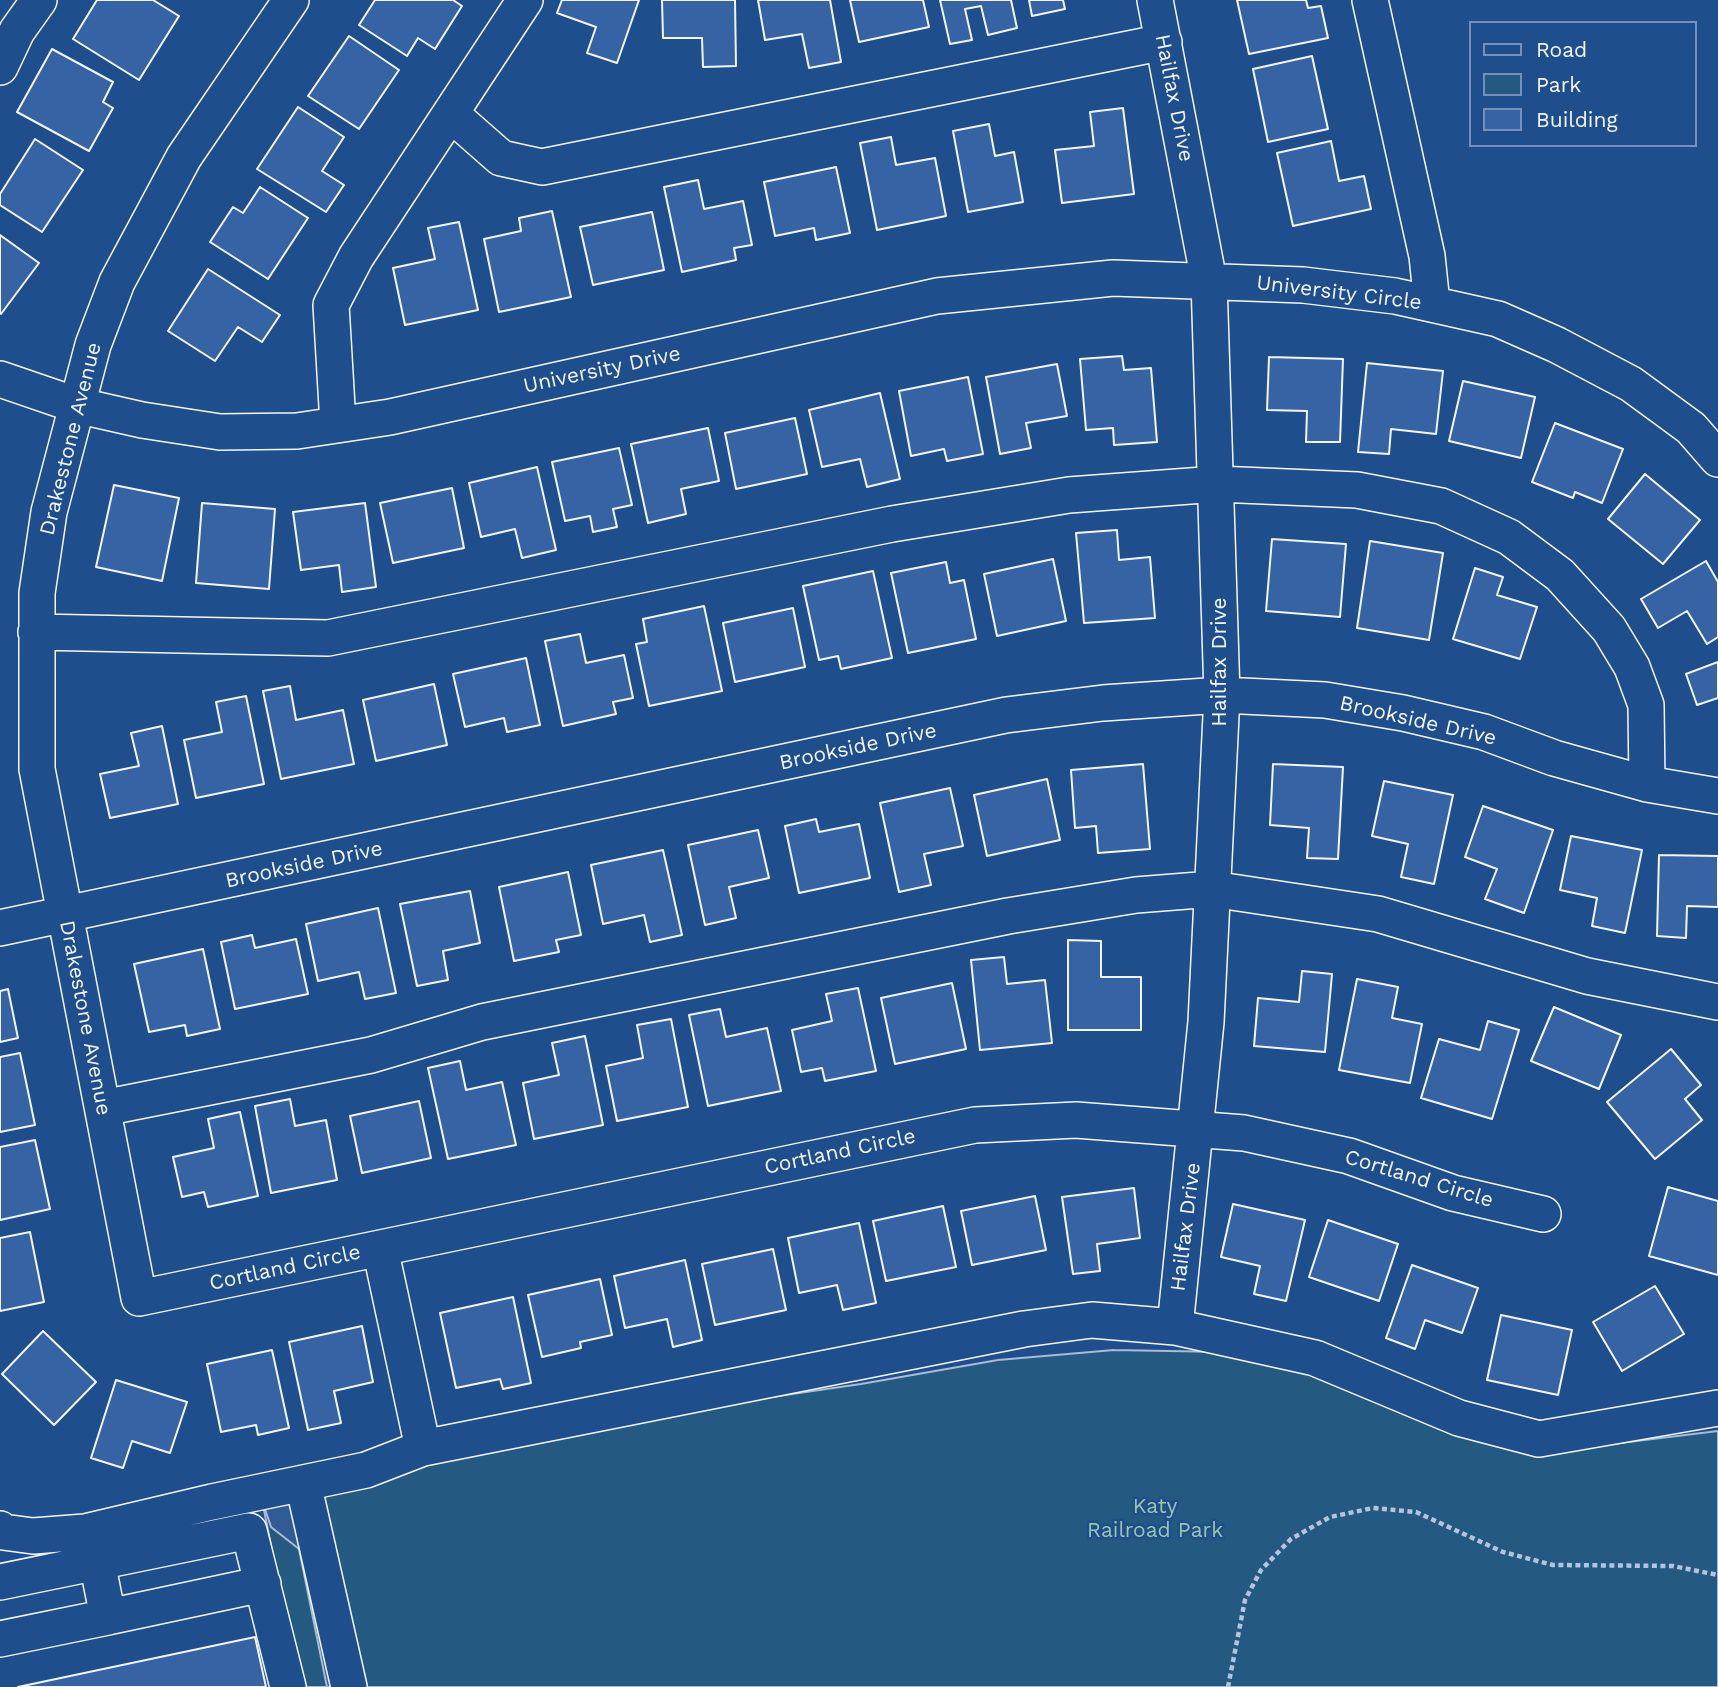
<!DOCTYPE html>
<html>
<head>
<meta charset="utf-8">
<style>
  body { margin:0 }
  #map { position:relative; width:1718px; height:1687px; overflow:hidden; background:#1f4e8c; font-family:"Work Sans",sans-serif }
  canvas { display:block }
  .legend { position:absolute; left:1469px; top:21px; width:228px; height:126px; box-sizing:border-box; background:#1f4e8c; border:2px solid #7391ba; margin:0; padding:9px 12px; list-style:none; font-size:21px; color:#f2f6ff }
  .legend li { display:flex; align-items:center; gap:14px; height:35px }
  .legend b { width:35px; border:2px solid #7391ba }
</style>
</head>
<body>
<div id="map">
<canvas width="1718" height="1687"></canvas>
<ul class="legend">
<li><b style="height:9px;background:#1f4e8c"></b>Road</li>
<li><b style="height:19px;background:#245a82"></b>Park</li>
<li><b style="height:19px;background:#3563a3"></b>Building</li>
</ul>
</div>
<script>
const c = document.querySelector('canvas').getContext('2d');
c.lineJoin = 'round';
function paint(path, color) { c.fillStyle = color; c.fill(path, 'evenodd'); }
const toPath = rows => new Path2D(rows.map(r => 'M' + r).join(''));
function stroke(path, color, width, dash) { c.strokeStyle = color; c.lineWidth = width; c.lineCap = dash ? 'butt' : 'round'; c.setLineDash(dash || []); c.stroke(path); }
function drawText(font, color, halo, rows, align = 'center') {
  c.font = font + ' "Work Sans",sans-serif'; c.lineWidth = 5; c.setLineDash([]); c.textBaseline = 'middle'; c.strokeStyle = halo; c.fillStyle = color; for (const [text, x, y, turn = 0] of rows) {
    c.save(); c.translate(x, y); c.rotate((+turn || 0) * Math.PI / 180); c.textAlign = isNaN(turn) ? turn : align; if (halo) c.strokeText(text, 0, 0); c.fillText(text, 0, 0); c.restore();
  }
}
const green = toPath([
  [1114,1350,1223,1352,1316,1368,1555,1451,1718,1431,1718,1687,299,1687,262,1500,661,1413,861,1384,998,1360,1114,1350]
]);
paint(green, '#245a82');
stroke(green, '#a8bbd7', 2);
const parking = toPath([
  [318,1492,358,1687,327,1687,299,1549,271,1527,262,1500,318,1492]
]);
paint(parking, '#305b95');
stroke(parking, '#a8bbd7', 2);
const building = toPath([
  [97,0,153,0,179,16,139,80,73,39,97,0],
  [375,0,453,0,462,6,435,49,418,38,407,56,359,25,375,0],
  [562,0,639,0,617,63,587,53,596,27,557,13,562,0],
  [662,0,735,0,736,66,703,67,702,38,663,38,662,0],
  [758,0,830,0,841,62,809,68,802,34,765,40,758,0],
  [850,0,923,0,929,27,859,42,850,0],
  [940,0,1011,0,1017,28,988,35,981,6,965,9,972,40,950,44,940,0],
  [1029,0,1063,0,1065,9,1032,16,1029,0],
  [1237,0,1306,0,1308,8,1321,6,1328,38,1249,54,1237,0],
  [349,36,399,70,359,129,308,96,349,36],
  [52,49,113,82,103,102,113,108,89,151,17,112,52,49],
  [1312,56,1328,129,1268,142,1253,69,1312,56],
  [298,107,344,137,322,171,344,185,326,212,257,169,298,107],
  [1123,108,1134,194,1062,203,1055,150,1094,146,1090,112,1123,108],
  [989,124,995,156,1014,152,1023,202,968,212,953,131,989,124],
  [891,137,896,165,935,158,946,216,877,230,860,143,891,137],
  [35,139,83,170,42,232,0,205,0,194,35,139],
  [1331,141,1339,181,1364,176,1371,209,1293,226,1277,153,1331,141],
  [836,167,850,233,816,240,814,228,775,236,764,182,836,167],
  [698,180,704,209,743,201,752,245,734,248,736,260,682,272,664,187,698,180],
  [260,187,308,218,268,279,210,242,233,207,243,213,260,187],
  [552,211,571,297,499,312,484,239,521,231,519,218,552,211],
  [652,212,664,270,593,285,580,227,652,212],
  [459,222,478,310,405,325,393,268,435,259,428,228,459,222],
  [0,235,39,263,1,314,0,313,0,235],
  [208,269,280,315,262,342,238,327,215,361,168,331,208,269],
  [1122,356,1124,370,1151,368,1157,442,1114,445,1113,428,1086,430,1080,359,1122,356],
  [1269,357,1343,359,1340,442,1306,442,1307,411,1267,410,1269,357],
  [1367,363,1443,371,1436,434,1391,429,1389,454,1358,452,1367,363],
  [1057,364,1067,416,1026,423,1031,448,1000,454,986,377,1057,364],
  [968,377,983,454,947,461,944,449,911,456,899,391,968,377],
  [1463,381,1535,397,1521,458,1449,441,1463,381],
  [880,393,900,479,867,487,860,459,822,467,809,410,880,393],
  [795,418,807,474,736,489,725,433,795,418],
  [1555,423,1623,449,1602,503,1575,492,1573,498,1532,482,1555,423],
  [708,428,719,481,681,489,686,514,648,523,631,444,708,428],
  [619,448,632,505,613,509,617,527,593,532,590,516,565,521,552,462,619,448],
  [537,467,556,550,522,558,515,529,481,537,469,483,537,467],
  [1645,474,1700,520,1663,564,1608,519,1645,474],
  [114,485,179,498,162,581,96,567,114,485],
  [452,488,464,548,393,563,380,503,452,488],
  [202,503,275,509,269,589,196,583,202,503],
  [365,503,376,587,342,592,339,565,301,570,293,512,365,503],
  [1117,530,1119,560,1150,557,1155,618,1084,623,1076,533,1117,530],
  [1272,539,1346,544,1340,617,1266,611,1272,539],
  [1370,541,1443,553,1429,640,1357,628,1370,541],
  [1053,559,1066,621,997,636,984,574,1053,559],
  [1706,561,1718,582,1718,637,1707,644,1687,611,1658,628,1641,599,1706,561],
  [946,562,950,583,964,580,976,639,908,653,891,573,946,562],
  [1475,568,1503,577,1497,595,1537,607,1520,659,1453,639,1475,568],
  [873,571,892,658,841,669,838,656,819,660,803,586,873,571],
  [704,606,722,691,649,706,636,644,647,642,643,619,704,606],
  [793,608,805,667,735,682,723,623,793,608],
  [580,634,586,663,624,655,633,698,613,702,616,714,563,726,545,641,580,634],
  [526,658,540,725,507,732,504,718,465,727,453,674,526,658],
  [1718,662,1718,698,1697,705,1686,674,1718,662],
  [434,684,447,745,376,761,363,700,434,684],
  [290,686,296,720,343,710,354,764,281,779,263,691,290,686],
  [246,696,264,784,196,798,184,740,222,732,216,702,246,696],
  [162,726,178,804,110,818,100,774,139,766,131,733,162,726],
  [1143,764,1150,849,1098,853,1096,826,1075,828,1071,770,1143,764],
  [1273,764,1343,767,1338,859,1307,858,1309,828,1270,825,1273,764],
  [1047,779,1060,840,987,856,974,795,1047,779],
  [1384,781,1453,795,1434,884,1401,877,1408,844,1372,836,1384,781],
  [950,788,963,846,924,854,931,885,899,892,880,803,950,788],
  [1483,806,1553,830,1524,913,1485,899,1497,869,1465,857,1483,806],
  [816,819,819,832,859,824,870,878,799,893,785,826,816,819],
  [758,830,769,878,729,887,736,918,705,925,688,845,758,830],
  [1571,836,1642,850,1625,933,1592,926,1597,898,1560,890,1571,836],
  [663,850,682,935,650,942,644,915,603,924,591,865,663,850],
  [1659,855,1718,856,1718,907,1687,906,1686,938,1657,936,1659,855],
  [568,872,581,935,556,940,559,952,514,961,499,887,568,872],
  [470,891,480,943,443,951,448,980,417,986,400,904,470,891],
  [378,908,396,993,365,999,359,972,318,981,306,924,378,908],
  [252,935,255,948,296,939,308,994,235,1009,221,942,252,935],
  [1068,940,1101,941,1101,977,1141,977,1141,1030,1068,1030,1068,940],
  [203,949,220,1029,187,1036,185,1025,149,1032,134,964,203,949],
  [1004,957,1007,984,1045,980,1052,1043,980,1050,971,960,1004,957],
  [1302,971,1332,974,1325,1052,1254,1046,1258,998,1299,1002,1302,971],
  [1357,979,1398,987,1392,1018,1422,1024,1410,1083,1339,1070,1357,979],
  [952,983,966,1049,895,1064,881,998,952,983],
  [858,988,876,1071,825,1081,822,1068,801,1072,792,1030,832,1021,826,994,858,988],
  [8,989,18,1038,0,1042,0,991,8,989],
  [1554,1007,1621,1035,1599,1089,1531,1061,1554,1007],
  [720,1009,726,1037,767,1028,781,1091,708,1106,689,1015,720,1009],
  [671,1019,688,1107,617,1121,606,1066,643,1058,637,1025,671,1019],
  [1488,1021,1519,1030,1492,1119,1421,1098,1439,1039,1480,1050,1488,1021],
  [585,1036,603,1125,534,1139,523,1083,559,1075,552,1043,585,1036],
  [1671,1049,1701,1085,1685,1099,1702,1120,1655,1159,1607,1102,1671,1049],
  [20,1053,35,1125,0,1132,0,1057,20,1053],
  [460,1061,466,1090,502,1082,516,1145,448,1159,428,1068,460,1061],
  [290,1099,295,1126,326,1120,337,1180,271,1193,255,1106,290,1099],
  [419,1101,431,1158,362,1173,350,1116,419,1101],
  [240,1112,258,1196,208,1207,204,1192,182,1197,173,1157,214,1148,208,1119,240,1112],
  [35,1140,50,1209,0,1220,0,1147,35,1140],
  [1668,1187,1718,1201,1718,1275,1649,1256,1668,1187],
  [1134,1188,1140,1238,1097,1244,1100,1271,1073,1274,1062,1197,1134,1188],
  [1035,1196,1046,1250,972,1265,961,1211,1035,1196],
  [1233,1204,1305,1220,1286,1301,1254,1294,1260,1266,1221,1257,1233,1204],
  [943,1206,956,1267,886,1281,873,1221,943,1206],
  [1328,1220,1398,1244,1379,1301,1309,1277,1328,1220],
  [859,1223,876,1303,843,1310,837,1285,799,1293,788,1238,859,1223],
  [30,1232,44,1302,0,1311,0,1238,30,1232],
  [773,1249,786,1310,715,1325,702,1264,773,1249],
  [685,1260,702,1340,673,1347,667,1319,625,1328,614,1276,685,1260],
  [1412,1265,1478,1288,1462,1333,1425,1320,1415,1349,1386,1338,1412,1265],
  [600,1279,612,1335,580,1342,581,1348,542,1357,528,1295,600,1279],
  [1655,1286,1684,1334,1622,1371,1593,1322,1655,1286],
  [513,1297,531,1383,503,1389,500,1379,456,1388,440,1313,513,1297],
  [1501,1315,1572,1330,1558,1395,1487,1380,1501,1315],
  [362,1326,373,1382,334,1391,341,1423,308,1430,289,1342,362,1326],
  [43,1331,96,1382,54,1425,2,1374,43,1331],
  [272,1350,289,1428,258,1435,256,1425,221,1432,207,1364,272,1350],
  [116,1380,187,1402,170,1453,132,1441,123,1468,91,1458,116,1380],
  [255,1637,266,1687,18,1687,255,1637]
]);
paint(building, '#3563a3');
stroke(building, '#f2f6ff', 2);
const minor = toPath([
  [291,0,184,157,117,282,93,345,49,512,37,593,37,769,139,1298,975,1125,1076,1120,1244,1133,1349,1156,1453,1193,1543,1214],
  [1155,0,1209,281,1222,695,1206,1022,1175,1327],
  [1370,0,1427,256,1432,304],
  [0,67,17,31,39,0],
  [451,114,501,158,542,167,1164,42],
  [0,379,76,405,142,420,220,432,297,431,390,417,937,296,1113,278,1303,285,1395,296,1498,319,1557,345,1631,384,1691,428,1718,459],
  [338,424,331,305,356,257,525,0],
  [36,632,328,638,892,524,1069,495,1217,484,1357,490,1441,506,1509,537,1560,575,1609,629,1632,667,1646,705,1647,784],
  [0,928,1006,715,1103,703,1222,695,1325,700,1403,713,1484,732,1554,758,1647,784,1718,796],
  [103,1108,371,1055,482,1022,1008,916,1136,895,1212,889,1378,914,1587,976,1718,1002],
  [380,1248,423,1448],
  [303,1483,349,1687],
  [0,1529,3,1532,33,1536,85,1532,212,1502,366,1470,423,1448,1024,1329,1092,1320,1175,1327,1315,1358,1459,1418,1539,1439,1718,1408],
  [0,1582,249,1531,288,1687],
  [108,1617,263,1584],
  [0,1639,108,1617,97,1562]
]);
stroke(minor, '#f2f6ff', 38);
stroke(toPath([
  [1228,1687,1245,1600,1261,1570,1291,1539,1330,1517,1373,1508,1416,1512,1503,1552,1553,1565,1673,1566,1718,1575]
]), '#b3c4dc', 4.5, [5, 3.5]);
stroke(minor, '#1f4e8c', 35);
drawText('21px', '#f2f6ff', '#1f4e8c', [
  ["Hailfax Drive",1174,98,79],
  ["University Circle",1339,293,7],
  ["University Drive",602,370,-12],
  ["Drakestone Avenue",71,439,-76],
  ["Hailfax Drive",1220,662,-90],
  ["Brookside Drive",1418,721,13],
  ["Brookside Drive",858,747,-12],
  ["Brookside Drive",304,865,-12],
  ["Drakestone Avenue",85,1018,79],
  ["Cortland Circle",840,1152,-12],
  ["Cortland Circle",1419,1179,17],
  ["Hailfax Drive",1186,1227,-83],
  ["Cortland Circle",285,1268,-12]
]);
drawText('21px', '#97c8a6', '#1f4e8c', [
  ["Katy",1155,1507],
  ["Railroad Park",1155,1531]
]);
</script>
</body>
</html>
